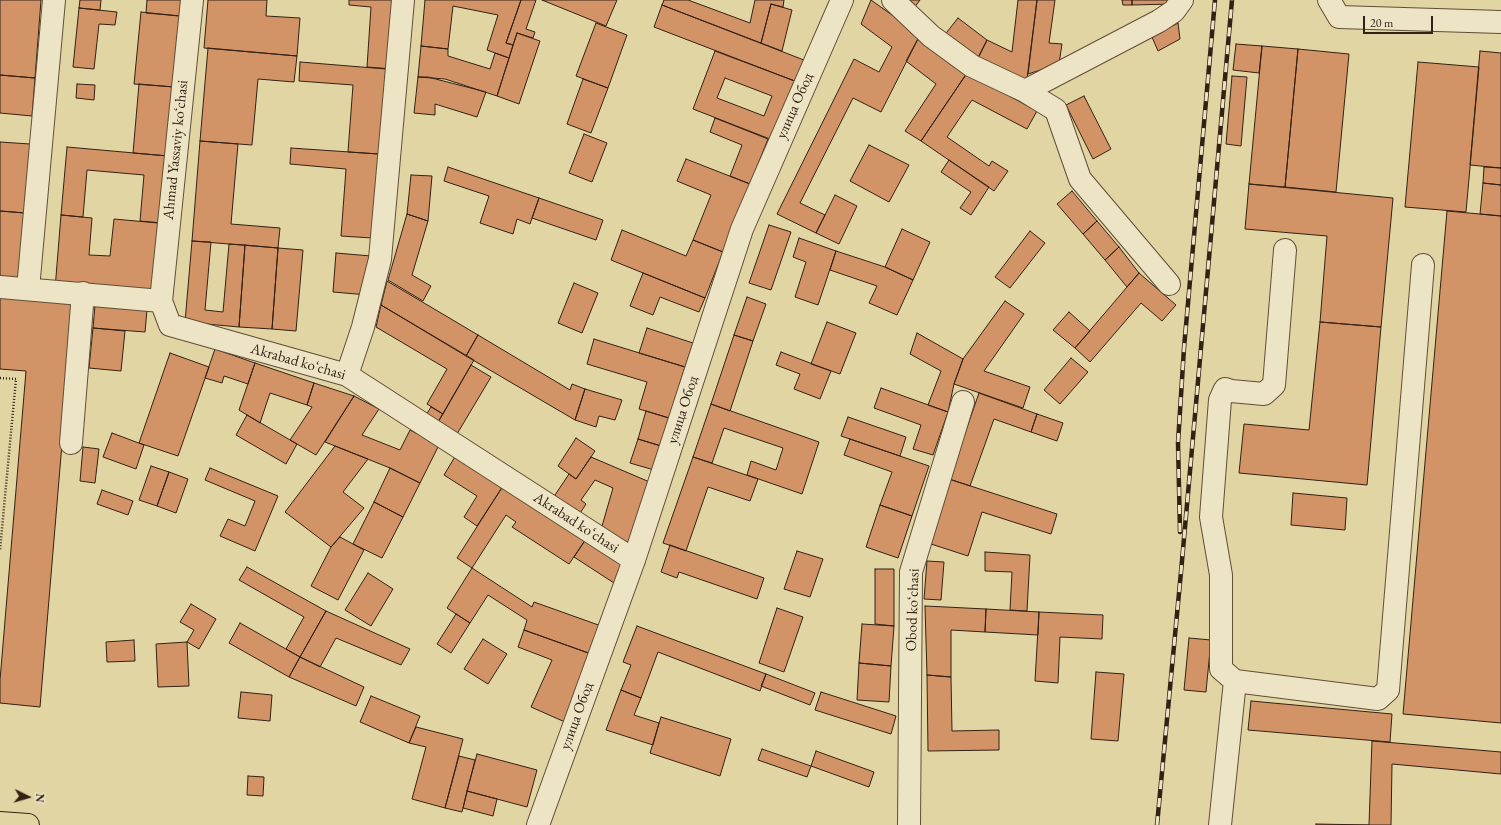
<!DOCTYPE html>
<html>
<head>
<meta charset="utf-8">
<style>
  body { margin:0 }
  #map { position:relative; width:1501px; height:825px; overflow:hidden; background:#e2d5a4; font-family:"EB Garamond",serif }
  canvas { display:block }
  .north { position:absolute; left:8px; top:777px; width:40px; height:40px; -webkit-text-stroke:3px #ece4c4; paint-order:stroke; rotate:95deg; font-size:11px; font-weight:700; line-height:16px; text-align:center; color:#332114 }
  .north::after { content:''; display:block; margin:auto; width:14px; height:18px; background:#332114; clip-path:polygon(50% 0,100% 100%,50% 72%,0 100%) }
  .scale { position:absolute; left:1363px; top:16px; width:70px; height:18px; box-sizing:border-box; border:2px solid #332114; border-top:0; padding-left:5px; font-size:12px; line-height:14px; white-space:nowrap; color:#332114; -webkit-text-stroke:3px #ece4c4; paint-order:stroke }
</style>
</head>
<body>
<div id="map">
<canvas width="1501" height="825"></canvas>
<div class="north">N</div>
<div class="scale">20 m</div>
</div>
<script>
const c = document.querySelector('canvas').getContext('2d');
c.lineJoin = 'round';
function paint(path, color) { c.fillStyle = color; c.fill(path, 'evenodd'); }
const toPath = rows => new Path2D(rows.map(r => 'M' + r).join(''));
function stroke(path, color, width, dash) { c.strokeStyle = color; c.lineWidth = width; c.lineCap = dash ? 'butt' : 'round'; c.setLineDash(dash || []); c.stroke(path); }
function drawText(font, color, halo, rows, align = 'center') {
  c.font = font + ' "EB Garamond",serif'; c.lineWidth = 3; c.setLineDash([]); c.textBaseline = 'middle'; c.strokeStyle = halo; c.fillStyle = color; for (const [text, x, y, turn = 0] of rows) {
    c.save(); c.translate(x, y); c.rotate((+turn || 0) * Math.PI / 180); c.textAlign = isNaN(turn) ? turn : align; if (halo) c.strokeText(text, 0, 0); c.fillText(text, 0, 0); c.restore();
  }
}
const building = toPath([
  [0,0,41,0,35,78,0,75,0,0],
  [80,0,101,0,100,10,79,8,80,0],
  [147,0,182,0,180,16,146,13,147,0],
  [208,0,267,0,266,16,300,18,297,56,204,48,208,0],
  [349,0,398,0,393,69,367,67,371,7,349,5,349,0],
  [425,0,521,0,506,43,513,45,509,58,487,50,498,15,453,6,448,49,421,46,425,0],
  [521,0,536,0,526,29,535,32,533,38,517,33,513,45,506,43,521,0],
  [542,0,617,0,606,26,542,0],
  [664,0,688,0,750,23,755,0,784,0,783,7,771,4,761,43,662,5,664,0],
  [871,0,920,35,881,112,853,98,800,203,825,215,816,233,777,214,854,59,879,72,892,47,861,24,871,0],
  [903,0,920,0,914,8,903,0],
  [1018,0,1037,0,1026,87,976,62,987,40,1012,52,1018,0],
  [1037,0,1055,0,1049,43,1062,44,1059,64,1028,74,1037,0],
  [1122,0,1132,0,1132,5,1123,5,1122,0],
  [1132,0,1173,0,1173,4,1132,5,1132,0],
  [771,4,792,10,782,51,761,43,771,4],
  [662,5,809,62,800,83,654,27,662,5],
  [79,8,117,12,115,25,99,24,94,69,73,67,79,8],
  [141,12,180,16,174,87,134,84,141,12],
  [958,18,987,40,976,62,943,37,958,18],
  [596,23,627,35,608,88,576,76,596,23],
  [1178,23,1180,39,1158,51,1152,37,1178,23],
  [517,33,540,41,519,104,497,96,517,33],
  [920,35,967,73,921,141,905,131,936,84,906,61,920,35],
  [1236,44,1262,46,1259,73,1233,70,1236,44],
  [421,46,448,49,448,56,490,69,495,53,509,58,497,96,445,79,418,77,421,46],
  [1262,46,1298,49,1285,187,1249,184,1262,46],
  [208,48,297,56,294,82,258,79,252,145,200,141,208,48],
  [1298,49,1349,54,1336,192,1285,187,1298,49],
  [715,51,800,83,775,141,693,109,715,51],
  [725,78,772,96,764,116,717,98,725,78],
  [1480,51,1501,53,1501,168,1470,165,1480,51],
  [300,62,386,69,379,154,348,152,353,85,299,81,300,62],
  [1418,62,1479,67,1466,212,1405,207,1418,62],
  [967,73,1037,111,1027,129,972,100,947,137,989,166,992,161,1008,171,994,191,921,141,967,73],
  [0,75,35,78,32,116,0,113,0,75],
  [1232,76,1247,77,1241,146,1226,144,1232,76],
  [418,77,428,77,486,92,477,117,435,104,435,115,414,113,418,77],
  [583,79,608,88,591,133,567,124,583,79],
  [77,84,95,85,94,100,76,98,77,84],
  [139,84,174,87,168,156,133,153,139,84],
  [1084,96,1111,149,1093,159,1066,105,1084,96],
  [715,118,768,139,750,184,730,176,742,145,710,132,715,118],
  [584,134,607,143,592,182,569,173,584,134],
  [200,141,238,144,231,224,280,228,278,248,192,241,200,141],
  [0,142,30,144,25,213,0,211,0,142],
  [869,145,909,165,889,202,850,181,869,145],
  [67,147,168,156,162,223,140,221,144,175,87,170,83,217,61,215,67,147],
  [291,148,379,154,372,238,341,236,346,169,290,164,291,148],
  [686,159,750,184,723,252,693,240,711,195,677,181,686,159],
  [949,160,989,187,971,215,960,208,971,192,941,172,949,160],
  [448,167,539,198,530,224,517,219,513,234,480,223,489,196,444,181,448,167],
  [1484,167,1501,168,1501,185,1483,183,1484,167],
  [411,175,432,176,428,221,407,214,411,175],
  [1483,183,1501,185,1501,216,1480,214,1483,183],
  [1249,184,1393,198,1381,327,1320,322,1327,236,1245,229,1249,184],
  [1072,191,1097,221,1083,234,1057,204,1072,191],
  [835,195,857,206,839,244,816,233,835,195],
  [539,198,603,220,596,240,532,218,539,198],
  [0,211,25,213,19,286,0,284,0,211],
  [1447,211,1501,216,1501,723,1403,714,1447,211],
  [407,214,428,221,412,275,431,286,423,301,388,280,407,214],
  [61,215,92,218,89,255,110,256,114,219,158,223,152,296,55,289,61,215],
  [1097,221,1119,247,1105,260,1083,234,1097,221],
  [769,225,791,232,771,290,749,283,769,225],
  [902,229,930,242,913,280,885,267,902,229],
  [622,230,686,256,693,240,723,252,705,298,611,260,622,230],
  [1030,231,1045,243,1010,288,995,277,1030,231],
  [799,238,836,251,818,305,795,297,806,262,793,257,799,238],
  [192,241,211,242,205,310,223,312,229,244,245,245,239,327,185,322,192,241],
  [245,245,278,248,272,329,239,327,245,245],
  [1119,247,1139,273,1127,287,1105,260,1119,247],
  [278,248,303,250,296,331,272,329,278,248],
  [836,251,885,267,913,280,897,315,869,303,877,286,830,270,836,251],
  [336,253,371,256,368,295,333,292,336,253],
  [643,273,705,298,699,312,660,297,653,315,630,306,643,273],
  [1139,273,1176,305,1162,321,1141,303,1090,362,1075,348,1139,273],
  [387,281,478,335,466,356,381,305,387,281],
  [574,283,598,293,582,333,558,323,574,283],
  [0,294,74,300,40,707,0,703,0,680,26,371,0,369,0,294],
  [747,297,766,304,753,341,734,335,747,297],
  [1005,301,1024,314,984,371,1030,387,1023,408,954,384,963,359,1005,301],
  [95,305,147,310,145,332,93,328,95,305],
  [381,305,474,360,443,414,427,404,447,369,376,327,381,305],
  [1069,312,1090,331,1075,348,1053,330,1069,312],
  [827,322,856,333,840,374,811,364,827,322],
  [1320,322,1381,327,1367,485,1239,473,1244,424,1309,430,1320,322],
  [93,328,125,331,121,371,89,368,93,328],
  [647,328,693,343,685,367,639,353,647,328],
  [917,333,963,359,954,384,948,412,928,405,941,371,910,354,917,333],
  [478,335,570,390,572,384,585,389,575,420,466,356,478,335],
  [734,335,753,341,730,411,711,404,734,335],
  [594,339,685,367,669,418,639,409,647,382,587,364,594,339],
  [215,349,255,363,248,384,224,376,222,383,205,378,215,349],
  [781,352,831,371,820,399,794,389,800,374,776,365,781,352],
  [170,353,209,367,178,456,139,443,170,353],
  [1071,358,1088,372,1060,404,1044,390,1071,358],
  [255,363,314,383,307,405,270,393,260,423,239,410,255,363],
  [471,365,491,377,454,439,435,427,471,365],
  [314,383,354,396,316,455,290,440,312,407,307,405,314,383],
  [881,388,948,412,933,455,913,449,921,425,874,408,881,388],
  [585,389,622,400,615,420,599,416,596,427,575,420,585,389],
  [979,393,1037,414,1031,432,994,419,970,486,949,479,979,393],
  [354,396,379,409,362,435,400,450,410,430,439,445,420,483,390,468,325,442,354,396],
  [711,404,819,442,802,494,747,475,751,461,776,470,783,448,724,428,712,463,693,457,711,404],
  [431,407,443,414,435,427,423,420,431,407],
  [646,411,669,418,661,446,638,439,646,411],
  [1037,414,1063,423,1057,441,1031,432,1037,414],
  [247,415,297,444,286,464,236,435,247,415],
  [848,417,906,437,900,456,841,436,848,417],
  [112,433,144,445,136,469,103,457,112,433],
  [576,438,595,451,576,479,558,466,576,438],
  [638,439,661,446,654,470,630,463,638,439],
  [850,439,929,466,912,516,880,505,892,472,844,455,850,439],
  [335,446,368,459,343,492,364,508,331,547,285,512,335,446],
  [83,447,99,449,95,483,80,481,83,447],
  [456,455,503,486,477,526,464,517,477,496,444,475,456,455],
  [591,457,652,483,631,554,600,533,613,488,595,480,581,500,586,504,577,518,551,501,569,474,576,479,591,457],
  [693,457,758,479,750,501,708,487,686,551,663,543,693,457],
  [151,466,169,472,157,506,139,500,151,466],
  [210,468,278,496,255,551,220,536,228,519,245,526,255,501,205,480,210,468],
  [390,468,420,483,403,517,374,502,390,468],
  [169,472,188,479,176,513,157,506,169,472],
  [949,479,1057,514,1051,534,982,512,968,556,928,543,949,479],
  [503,486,586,539,569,564,512,527,516,522,506,515,472,568,457,558,503,486],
  [102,490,133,501,128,515,97,504,102,490],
  [1293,493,1347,498,1345,530,1291,525,1293,493],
  [374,502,403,517,382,558,353,544,374,502],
  [880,505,912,516,898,558,866,547,880,505],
  [340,537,364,550,338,600,311,586,331,547,340,537],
  [586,539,626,565,614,583,574,557,586,539],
  [670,545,764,578,757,599,679,572,677,578,661,572,670,545],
  [797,551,823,559,810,597,784,589,797,551],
  [985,552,1030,555,1027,611,1010,610,1012,572,985,571,985,552],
  [927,561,944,562,941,600,924,599,927,561],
  [247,567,326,611,300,657,286,649,304,617,239,580,247,567],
  [472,568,532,607,534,602,604,627,594,655,524,630,527,620,488,595,470,623,447,608,472,568],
  [875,569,894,569,894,626,875,624,875,569],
  [368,573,393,589,371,626,345,610,368,573],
  [191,604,216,619,199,649,187,642,194,630,180,622,191,604],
  [925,606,986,609,985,632,951,630,951,677,927,675,925,606],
  [777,608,803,617,784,672,759,663,777,608],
  [986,609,1039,612,1038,635,985,632,986,609],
  [326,611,410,649,401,665,336,638,320,667,300,657,326,611],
  [1039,612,1103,615,1102,639,1060,637,1058,683,1035,681,1039,612],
  [456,614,470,623,451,653,437,644,456,614],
  [240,623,300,657,289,677,229,643,240,623],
  [862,624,894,626,891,666,859,663,862,624],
  [637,626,766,674,760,691,658,652,641,698,621,690,631,665,623,662,637,626],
  [524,630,594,655,565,722,531,707,552,660,518,647,524,630],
  [1189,638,1211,640,1206,692,1184,690,1189,638],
  [483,639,507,654,488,684,464,669,483,639],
  [134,640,135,661,107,662,106,642,134,640],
  [187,642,189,686,158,687,156,644,187,642],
  [300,657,364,687,356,706,289,677,300,657],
  [859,663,891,666,889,702,857,700,859,663],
  [1096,672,1124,674,1118,741,1091,739,1096,672],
  [766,674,815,693,810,705,761,686,766,674],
  [927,675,951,677,952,731,999,730,999,750,928,751,927,675],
  [621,690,641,698,634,715,659,723,653,745,606,730,621,690],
  [241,692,272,695,270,721,238,718,241,692],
  [821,692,896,716,891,734,815,710,821,692],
  [371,696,420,716,409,743,360,722,371,696],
  [1251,701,1392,714,1390,742,1248,730,1251,701],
  [661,717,731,739,720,776,650,753,661,717],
  [416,727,463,739,445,808,412,799,426,747,409,743,416,727],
  [1372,741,1501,752,1501,774,1392,764,1391,825,1369,825,1372,741],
  [762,749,811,766,807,777,758,760,762,749],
  [816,751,874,772,869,787,811,766,816,751],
  [477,754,537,770,527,807,467,791,477,754],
  [459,756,475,760,462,812,445,808,459,756],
  [248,776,264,777,263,796,247,795,248,776],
  [467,791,497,799,493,816,463,808,467,791],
  [1316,824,1369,825,1316,825,1316,824]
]);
paint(building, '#d29367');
stroke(building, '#332114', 1);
const minor = toPath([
  [192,0,161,301,170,325,347,375,634,560],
  [893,0,931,36,972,66,1025,91,1056,110,1080,179,1169,284],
  [1329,0,1339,17,1501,22],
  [1025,91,1159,21,1174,11,1182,0],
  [0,287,161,301],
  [28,289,54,0],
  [347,375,363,327,380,259,403,0],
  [71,443,83,293],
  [1235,681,1378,699,1388,690,1423,265],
  [538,825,634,560,742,229,842,0],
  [909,825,911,572,963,402],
  [1220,825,1235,681,1221,669,1221,575,1211,517,1220,400,1225,389,1231,391,1264,394,1274,385,1285,250]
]);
const major = toPath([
  [0,823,28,825]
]);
stroke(minor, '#5f4e38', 24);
stroke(major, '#332114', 24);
stroke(toPath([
  [0,378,16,379,0,550]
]), '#332114', 2.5, [1, 2]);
stroke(minor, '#ece4c4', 22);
stroke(major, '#e2d5a4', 22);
const rail = toPath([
  [1180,532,1178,443,1184,348,1215,0],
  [1157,825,1181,572,1232,0]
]);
stroke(rail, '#332114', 4.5);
stroke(rail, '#ece4c4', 3, [9]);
drawText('15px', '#332114', '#ece4c4', [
  ["улица Обод",795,106,-66],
  ["Ahmad Yassaviy koʻchasi",176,150,-84],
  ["Akrabad koʻchasi",298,362,16],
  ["улица Обод",683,410,-72],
  ["Akrabad koʻchasi",576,523,33],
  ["Obod koʻchasi",913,610,-88],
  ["улица Обод",577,716,-70]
]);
</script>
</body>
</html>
